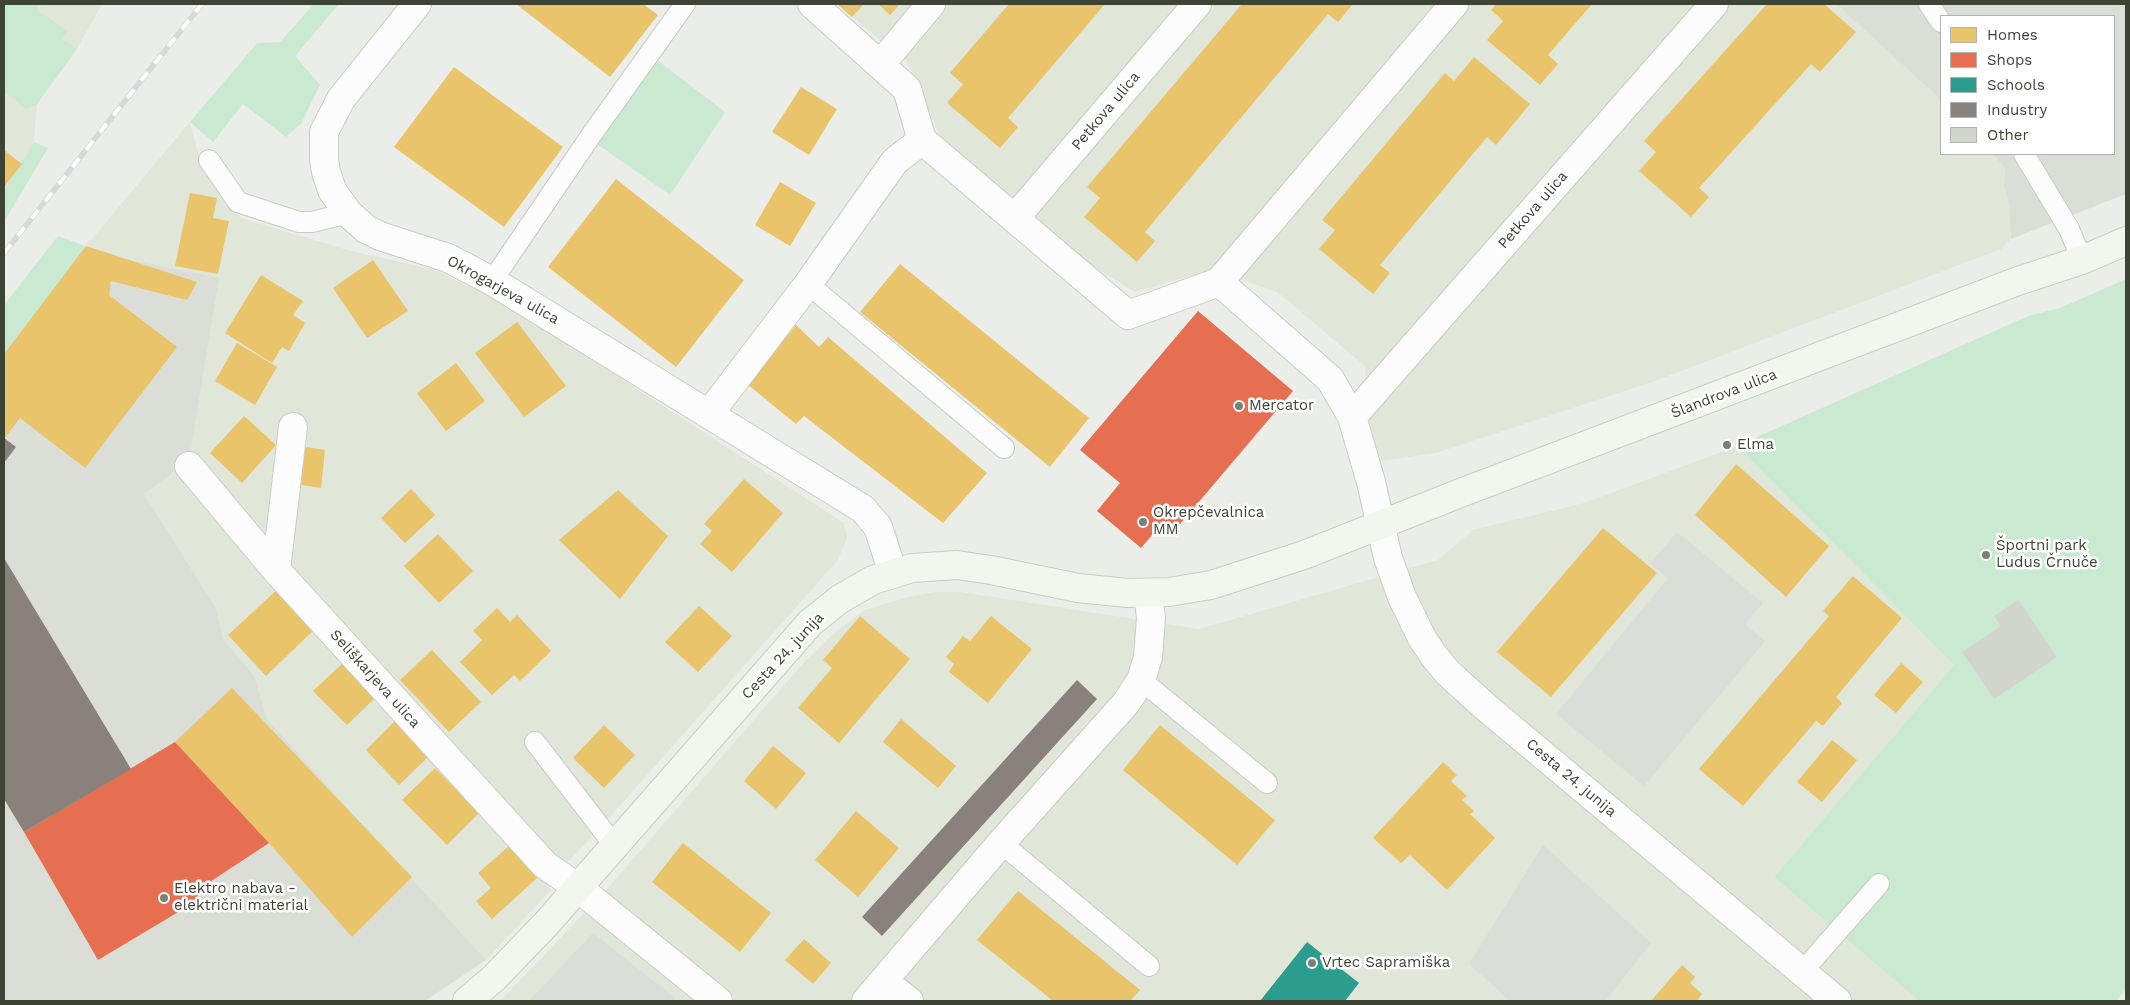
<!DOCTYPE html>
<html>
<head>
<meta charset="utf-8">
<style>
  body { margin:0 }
  #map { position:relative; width:2130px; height:1005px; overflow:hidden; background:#ebeee8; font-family:"Work Sans",sans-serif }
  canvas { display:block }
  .frame { position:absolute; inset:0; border:5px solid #3d4434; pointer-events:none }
  .legend { position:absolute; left:1940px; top:15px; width:175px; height:140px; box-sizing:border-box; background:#fff; border:1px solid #b1b4ae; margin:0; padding:6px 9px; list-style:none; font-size:15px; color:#3d4434 }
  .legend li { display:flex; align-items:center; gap:10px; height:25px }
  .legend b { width:25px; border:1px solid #b1b4ae }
</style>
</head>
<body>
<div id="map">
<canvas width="2130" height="1005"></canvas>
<div class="frame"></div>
<ul class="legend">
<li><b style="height:14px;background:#e9c46a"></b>Homes</li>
<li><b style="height:14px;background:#e76f51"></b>Shops</li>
<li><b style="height:14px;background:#2a9d8f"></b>Schools</li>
<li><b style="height:14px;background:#8a817c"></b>Industry</li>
<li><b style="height:14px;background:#d1d5cd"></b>Other</li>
</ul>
</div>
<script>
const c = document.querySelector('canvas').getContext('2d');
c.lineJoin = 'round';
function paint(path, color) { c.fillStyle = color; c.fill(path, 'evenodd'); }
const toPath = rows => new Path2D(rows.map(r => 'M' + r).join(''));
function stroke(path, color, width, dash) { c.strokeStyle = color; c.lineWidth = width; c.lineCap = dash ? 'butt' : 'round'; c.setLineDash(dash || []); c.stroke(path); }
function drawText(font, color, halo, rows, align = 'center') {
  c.font = font + ' "Work Sans",sans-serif'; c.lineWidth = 5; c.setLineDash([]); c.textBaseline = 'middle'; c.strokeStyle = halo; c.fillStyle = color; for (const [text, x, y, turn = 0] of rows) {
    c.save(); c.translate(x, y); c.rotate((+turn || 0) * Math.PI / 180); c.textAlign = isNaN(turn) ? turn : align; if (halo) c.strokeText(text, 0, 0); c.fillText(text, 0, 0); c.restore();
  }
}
paint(toPath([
  [41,4,102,4,77,49,37,104,34,142,4,190,4,71,28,24],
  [837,4,1836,4,1941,100,1941,154,1993,154,2005,169,2004,186,2009,204,2011,239,2001,249,1655,381,1436,453,1382,461,1369,431,1365,366,1277,292,1212,270,1135,292,1089,264,942,140,907,62],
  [190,122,203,171,241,218,351,251,432,269,503,302,844,523,847,538,838,560,608,819,548,884,551,890,486,960,267,719,254,675,223,639,216,608,144,494,189,461,116,257,86,246],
  [1737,446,1954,665,1774,877,1919,1001,500,1001,607,889,805,661,834,633,865,610,904,598,934,592,961,592,1199,629,1438,560,1473,530,1584,503]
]), '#e0e7d9');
paint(toPath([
  [1836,4,2126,4,2126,194,2011,239,2009,204,2004,186,2005,169,1993,154,2114,154,2114,16,1941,16,1941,100],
  [86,246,116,257,219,278,189,461,144,494,216,608,223,639,254,675,267,719,486,960,425,1001,4,1001,4,354]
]), '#dbded6');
paint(toPath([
  [4,4,41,4,37,10,68,31,62,39,77,49,37,104,26,109,4,92],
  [314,4,339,4,295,56,320,85,301,124,286,137,243,104,213,142,190,122,257,43,280,42],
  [656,59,725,112,670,195,594,142],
  [34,142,48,148,4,222,4,190],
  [58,236,86,246,4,354,4,305],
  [2126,279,2126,989,2116,1001,1919,1001,1774,877,1954,665,1737,446,2028,316,2060,308]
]), '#c9ead0');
paint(toPath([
  [1677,532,1763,603,1745,624,1765,641,1644,786,1556,714,1668,578,1650,564],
  [1543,845,1651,943,1605,1001,1510,1001,1469,964],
  [593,933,675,998,672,1001,529,1001]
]), '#dbded8');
paint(toPath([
  [516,4,643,4,658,15,610,77],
  [837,4,864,4,852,17],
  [878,4,900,4,890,15],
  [1009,4,1105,4,1008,118,1018,127,1000,148,947,103,963,84,950,73],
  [1242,4,1353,4,1338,22,1328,14,1145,232,1155,241,1137,262,1084,217,1100,198,1087,187],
  [1496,4,1592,4,1548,55,1558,64,1540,85,1487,40,1503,21,1491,10],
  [1767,4,1824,4,1856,32,1820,72,1811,64,1699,188,1709,197,1691,217,1639,171,1656,152,1644,141],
  [1474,57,1530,104,1496,145,1487,137,1380,265,1390,273,1373,294,1319,249,1335,230,1322,220,1445,73,1454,81],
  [454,67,563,147,504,227,394,147],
  [801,87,837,109,809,155,772,132],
  [4,150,22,164,4,187],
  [616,179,744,280,676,367,548,267],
  [780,182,816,203,790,246,755,225],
  [190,193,217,198,213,218,229,221,218,274,175,266],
  [86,246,197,282,187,300,111,281,109,295,177,347,85,468,20,418,4,439,4,354],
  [373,260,408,311,367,338,333,288],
  [900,264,1089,418,1050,467,860,312],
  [261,275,303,301,293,315,305,323,289,351,282,347,272,363,225,333],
  [517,322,566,386,524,417,475,353],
  [796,325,819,347,828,337,987,473,943,523,804,416,796,424,747,384],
  [237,343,277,367,255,405,215,381],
  [456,363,485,401,446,431,417,393],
  [244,416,276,445,242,483,210,453],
  [300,446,325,450,321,488,295,484],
  [1736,464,1829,546,1786,597,1695,515],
  [744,479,783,513,732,572,700,544,712,531,704,524],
  [411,489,435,515,405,543,381,518],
  [618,490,668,536,620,599,559,540],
  [1603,528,1657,573,1551,697,1497,652],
  [438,534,473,571,439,603,404,566],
  [1853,576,1902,618,1836,697,1842,703,1823,726,1816,721,1743,806,1699,769,1829,616,1823,611],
  [280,587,317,627,266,676,228,635],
  [699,606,732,636,698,672,665,642],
  [497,608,510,622,517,615,551,651,520,681,514,675,492,695,460,662,482,640,473,631],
  [860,616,910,659,839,743,798,708,832,668,823,660],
  [991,616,1032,649,988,703,949,672,954,664,946,657,963,636,970,641],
  [432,650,481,702,449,732,400,680],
  [345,661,378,695,347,725,313,691],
  [1901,663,1923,682,1896,713,1874,695],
  [232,688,412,877,352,937,269,843,175,742],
  [901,719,956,766,938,788,883,742],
  [395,721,429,756,399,785,366,750],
  [604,725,635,755,604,788,573,758],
  [1160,725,1275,820,1237,865,1123,770],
  [1832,740,1857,760,1822,802,1797,782],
  [773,746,806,773,776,809,744,781],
  [1443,762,1457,775,1451,781,1467,796,1462,800,1474,811,1470,814,1495,838,1447,890,1410,855,1401,863,1373,838],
  [435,768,479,813,447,845,402,800],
  [856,811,899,848,858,897,815,860],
  [683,843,771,913,740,952,652,882],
  [509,846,537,878,492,919,476,901,491,888,478,873],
  [1018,891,1140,990,1130,1001,1053,1001,977,940],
  [804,939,831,963,813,984,785,960],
  [1682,965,1695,977,1690,983,1702,994,1698,999,1700,1001,1651,1001]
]), '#e9c46a');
paint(toPath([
  [1198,311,1293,391,1175,530,1164,521,1141,548,1097,511,1120,483,1080,450],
  [175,742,269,843,196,891,200,899,98,960,24,832]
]), '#e76f51');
paint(toPath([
  [1307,942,1359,983,1345,1001,1260,1001]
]), '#2a9d8f');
paint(toPath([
  [4,438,16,447,4,463],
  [4,558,131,769,24,832,4,799],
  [1077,680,1097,699,882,936,862,917]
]), '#8a817c');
paint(toPath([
  [2018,600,2057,657,1994,699,1962,652,2001,626,1994,616]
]), '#d1d5cd');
const lane = toPath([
  [1929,4,1941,22],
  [2024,154,2069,229,2082,260],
  [209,160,238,202,299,222,312,222,348,213],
  [492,281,592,134,685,4],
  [808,284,1004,448],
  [1141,680,1267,783],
  [535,742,614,845],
  [1001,843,1149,966],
  [1802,972,1879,884]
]);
const street = toPath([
  [417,4,341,99,324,132,324,159,326,172,332,190,348,213,366,229,380,236,448,258,492,281,863,509,878,527,893,573],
  [812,4,907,89,922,140,1128,315,1219,282,1330,379,1352,417,1371,482,1388,558,1402,597,1422,638,1434,656,1448,673,1488,709,1837,1001],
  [880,65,931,4],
  [1015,218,1197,4],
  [1219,282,1454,4],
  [709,414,808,284,895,161,922,140],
  [1352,417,1714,4],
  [293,427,276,570,545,865,577,887,718,1001],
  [189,466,276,570],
  [883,981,1001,843,1126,703,1141,680,1148,657,1151,618,1148,593],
  [866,1001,883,981,909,1001]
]);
const secondary = toPath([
  [467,1001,494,978,546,924,810,623,840,599,873,580,912,568,957,565,991,570,1078,588,1128,593,1169,592,1211,585,1304,555,1463,492,2018,281,2082,260,2126,241]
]);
stroke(lane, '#c9ccc5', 22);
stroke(street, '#c9ccc5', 30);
stroke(secondary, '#c7cfc1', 30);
stroke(lane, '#fcfcfc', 20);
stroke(street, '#fcfcfc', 28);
stroke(secondary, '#f1f6ee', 28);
const rail = toPath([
  [4,253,202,4]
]);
stroke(rail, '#d7d8d7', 5.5);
stroke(rail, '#fff', 4, [11]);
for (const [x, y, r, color] of [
  [1239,406,5,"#7a8073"],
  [1727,445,5,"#7a8073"],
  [1143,522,5,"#7a8073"],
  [1986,555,5,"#7a8073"],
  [164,898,5,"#7a8073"],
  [1312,963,5,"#7a8073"]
]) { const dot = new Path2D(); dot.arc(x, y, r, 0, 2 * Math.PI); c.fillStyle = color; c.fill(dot); stroke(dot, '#fff', 2); }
drawText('15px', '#3d4434', '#fff', [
  ["Petkova ulica",1106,111,-50],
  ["Petkova ulica",1533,210,-49],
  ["Okrogarjeva ulica",503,290,29],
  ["Šlandrova ulica",1724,394,-21],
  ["Cesta 24. junija",783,656,-47],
  ["Seliškarjeva ulica",375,679,48],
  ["Cesta 24. junija",1571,778,40]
]);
drawText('15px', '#3d4434', '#fff', [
  ["Mercator",1249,406],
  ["Elma",1737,445],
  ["Okrepčevalnica",1153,513],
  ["MM",1153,530],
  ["Športni park",1996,546],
  ["Ludus Črnuče",1996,563],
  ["Elektro nabava -",174,889],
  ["električni material",174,906],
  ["Vrtec Sapramiška",1322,963]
], 'left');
</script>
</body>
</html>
